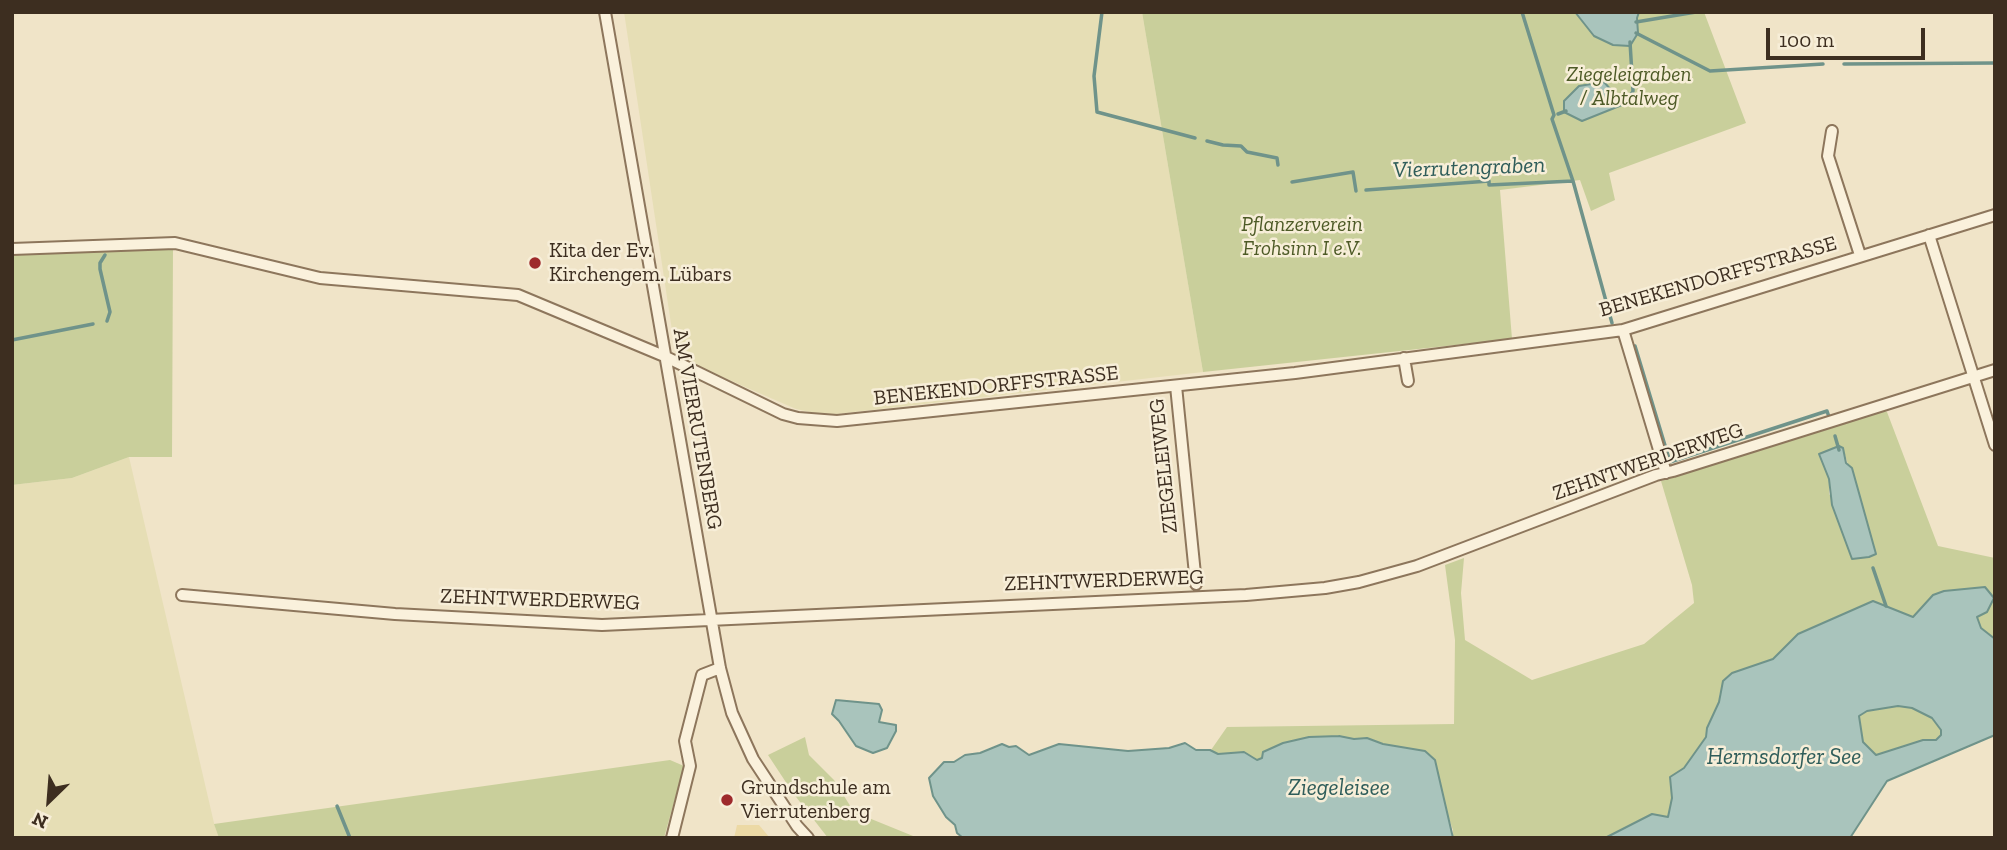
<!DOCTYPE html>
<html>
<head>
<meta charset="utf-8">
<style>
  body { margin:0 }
  #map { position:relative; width:2007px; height:850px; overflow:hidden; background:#f0e4c8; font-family:"Zilla Slab",serif }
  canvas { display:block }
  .frame { position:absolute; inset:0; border:14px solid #3d2e20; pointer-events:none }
  .north { position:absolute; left:14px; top:766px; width:70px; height:70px; -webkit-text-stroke:5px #f7eed8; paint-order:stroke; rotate:205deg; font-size:19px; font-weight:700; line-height:28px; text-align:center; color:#3d2e20 }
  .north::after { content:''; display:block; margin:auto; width:24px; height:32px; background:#3d2e20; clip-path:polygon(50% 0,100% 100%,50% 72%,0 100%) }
  .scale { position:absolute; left:1766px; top:28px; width:159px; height:32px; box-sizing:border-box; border:4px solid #3d2e20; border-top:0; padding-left:9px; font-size:21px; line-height:24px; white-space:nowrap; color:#3d2e20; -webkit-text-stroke:5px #f7eed8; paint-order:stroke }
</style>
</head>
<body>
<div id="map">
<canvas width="2007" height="850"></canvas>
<div class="frame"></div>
<div class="north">N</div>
<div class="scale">100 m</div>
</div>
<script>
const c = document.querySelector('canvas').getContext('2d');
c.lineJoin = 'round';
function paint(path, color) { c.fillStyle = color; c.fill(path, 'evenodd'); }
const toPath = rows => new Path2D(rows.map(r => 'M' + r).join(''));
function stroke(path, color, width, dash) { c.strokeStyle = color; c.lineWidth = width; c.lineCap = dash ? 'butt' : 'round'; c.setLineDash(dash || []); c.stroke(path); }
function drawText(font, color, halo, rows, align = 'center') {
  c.font = font + ' "Zilla Slab",serif'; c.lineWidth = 5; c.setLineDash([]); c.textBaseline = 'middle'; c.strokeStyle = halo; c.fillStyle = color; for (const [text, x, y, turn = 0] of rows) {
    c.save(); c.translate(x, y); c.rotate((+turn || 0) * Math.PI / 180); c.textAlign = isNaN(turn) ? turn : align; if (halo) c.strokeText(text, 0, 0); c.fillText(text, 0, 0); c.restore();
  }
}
paint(toPath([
  [624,12,1142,12,1203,372,837,414,819,414,796,409,676,357],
  [129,457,214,823,219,838,12,838,12,485,72,478]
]), '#e6deb5');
paint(toPath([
  [1142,12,1704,12,1746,123,1609,173,1615,200,1591,211,1580,180,1500,190,1512,339,1203,372],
  [173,247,172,457,129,457,72,478,12,485,12,254],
  [1884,411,1887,412,1938,546,1995,558,1995,639,1981,628,1977,616,1987,611,1993,598,1913,617,1798,634,1773,659,1732,673,1720,692,1719,702,1707,728,1706,737,1684,768,1670,777,1672,798,1668,817,1652,814,1605,838,1453,838,1453,830,1425,751,1383,744,1367,738,1354,739,1339,736,1257,760,1244,752,1218,754,1211,750,1227,727,1454,724,1455,640,1445,565,1464,558,1461,593,1465,640,1532,680,1644,644,1694,603,1692,585,1661,481],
  [1835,447,1843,448,1875,554,1829,494,1829,479,1820,454],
  [1898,706,1912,708,1933,718,1941,730,1941,735,1936,740,1923,740,1876,755,1863,742,1859,716,1867,711],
  [805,737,809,755,834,780,854,812,918,838,828,838,793,793,768,755],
  [670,760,684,766,664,838,219,838,214,824]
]), '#c9cf9b');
paint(toPath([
  [737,825,759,825,770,838,734,838]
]), '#ecd9a5');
const water = toPath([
  [1575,12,1639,12,1637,18,1638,33,1630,46,1613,45,1594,36,1575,12],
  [1604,82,1619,99,1627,103,1582,121,1564,112,1564,101,1579,86,1604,82],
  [1839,446,1843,448,1846,463,1852,468,1876,554,1869,557,1852,559,1832,505,1829,479,1819,454,1839,446],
  [1985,587,1994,598,1987,612,1977,617,1981,628,1995,639,1995,735,1887,781,1850,838,1605,838,1652,814,1668,817,1672,798,1670,777,1684,768,1706,737,1707,728,1719,702,1723,681,1732,673,1773,659,1798,634,1873,601,1913,617,1933,595,1944,591,1985,587],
  [1898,706,1912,708,1932,718,1941,730,1941,735,1936,740,1923,740,1876,755,1863,742,1859,716,1867,711,1898,706],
  [836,700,879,704,882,710,879,722,896,725,896,731,887,748,873,753,856,746,839,721,832,714,836,700],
  [1339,736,1354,739,1367,738,1383,744,1425,751,1435,760,1453,838,963,838,957,833,955,825,946,817,933,796,929,778,944,762,954,762,965,755,980,753,1002,744,1009,747,1016,746,1029,755,1059,744,1128,751,1169,748,1185,743,1196,750,1210,750,1218,754,1244,752,1257,760,1262,758,1263,752,1283,743,1309,737,1339,736]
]);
paint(water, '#a9c4bc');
stroke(water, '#6f938a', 2);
stroke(toPath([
  [1102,12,1094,76,1097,112,1195,138],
  [1522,12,1554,115,1552,119,1573,181,1612,323],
  [1636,22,1696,12],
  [1636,33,1710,71,1823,64],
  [1844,64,1995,63],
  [1624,102,1627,103,1633,91,1630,42],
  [1558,114,1566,111],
  [1207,141,1223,145,1241,146,1247,152,1277,158,1278,165],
  [1292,182,1353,172,1356,191],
  [1366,190,1489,181,1489,185,1573,181],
  [105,255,100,263,100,269,110,312,107,321],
  [12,340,93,324],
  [1635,346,1670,462,1827,411,1829,417],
  [1835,436,1839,450],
  [1873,568,1886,606],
  [337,806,350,838]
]), '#6f938a', 3.5);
const street = toPath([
  [605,12,720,668,732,713,753,759,797,826,808,838],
  [1832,131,1828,156,1860,255],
  [1929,235,1995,445],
  [12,249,175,243,320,278,518,295,664,356,783,414,798,418,837,421,1295,373,1623,330,1995,215],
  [1623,330,1666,473],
  [1404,358,1408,381],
  [1176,386,1196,584],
  [182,595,395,614,602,625,1246,595,1325,588,1359,582,1417,566,1656,475,1673,471,1995,370],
  [672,838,690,766,685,741,702,675,720,668]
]);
stroke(street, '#8d765c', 14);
stroke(street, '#faf1dc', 10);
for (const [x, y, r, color] of [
  [535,263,7,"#9e2a2b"],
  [727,800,7,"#9e2a2b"]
]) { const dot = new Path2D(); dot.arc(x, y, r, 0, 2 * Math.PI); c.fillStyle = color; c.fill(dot); stroke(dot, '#f7eed8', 2.5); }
drawText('italic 21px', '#4d5a26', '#f7eed8', [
  ["Ziegeleigraben",1629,75],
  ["/ Albtalweg",1629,99],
  ["Pflanzerverein",1302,225],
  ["Frohsinn I e.V.",1302,249]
]);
drawText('21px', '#3d2e20', '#f7eed8', [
  ["Kita der Ev.",549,251],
  ["Kirchengem. Lübars",549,275],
  ["Grundschule am",741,788],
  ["Vierrutenberg",741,812]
], 'left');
drawText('21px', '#3d2e20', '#f7eed8', [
  ["BENEKENDORFFSTRASSE",1718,277,-16],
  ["BENEKENDORFFSTRASSE",996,386,-6],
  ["AM VIERRUTENBERG",697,429,80],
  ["ZEHNTWERDERWEG",1648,462,-19],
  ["ZIEGELEIWEG",1164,466,-96],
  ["ZEHNTWERDERWEG",1104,581,-2],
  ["ZEHNTWERDERWEG",540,600,2]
]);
drawText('italic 23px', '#2f5d5a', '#f7eed8', [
  ["Vierrutengraben",1469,168,-2],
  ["Hermsdorfer See",1784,757],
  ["Ziegeleisee",1339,788]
]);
</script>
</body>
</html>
